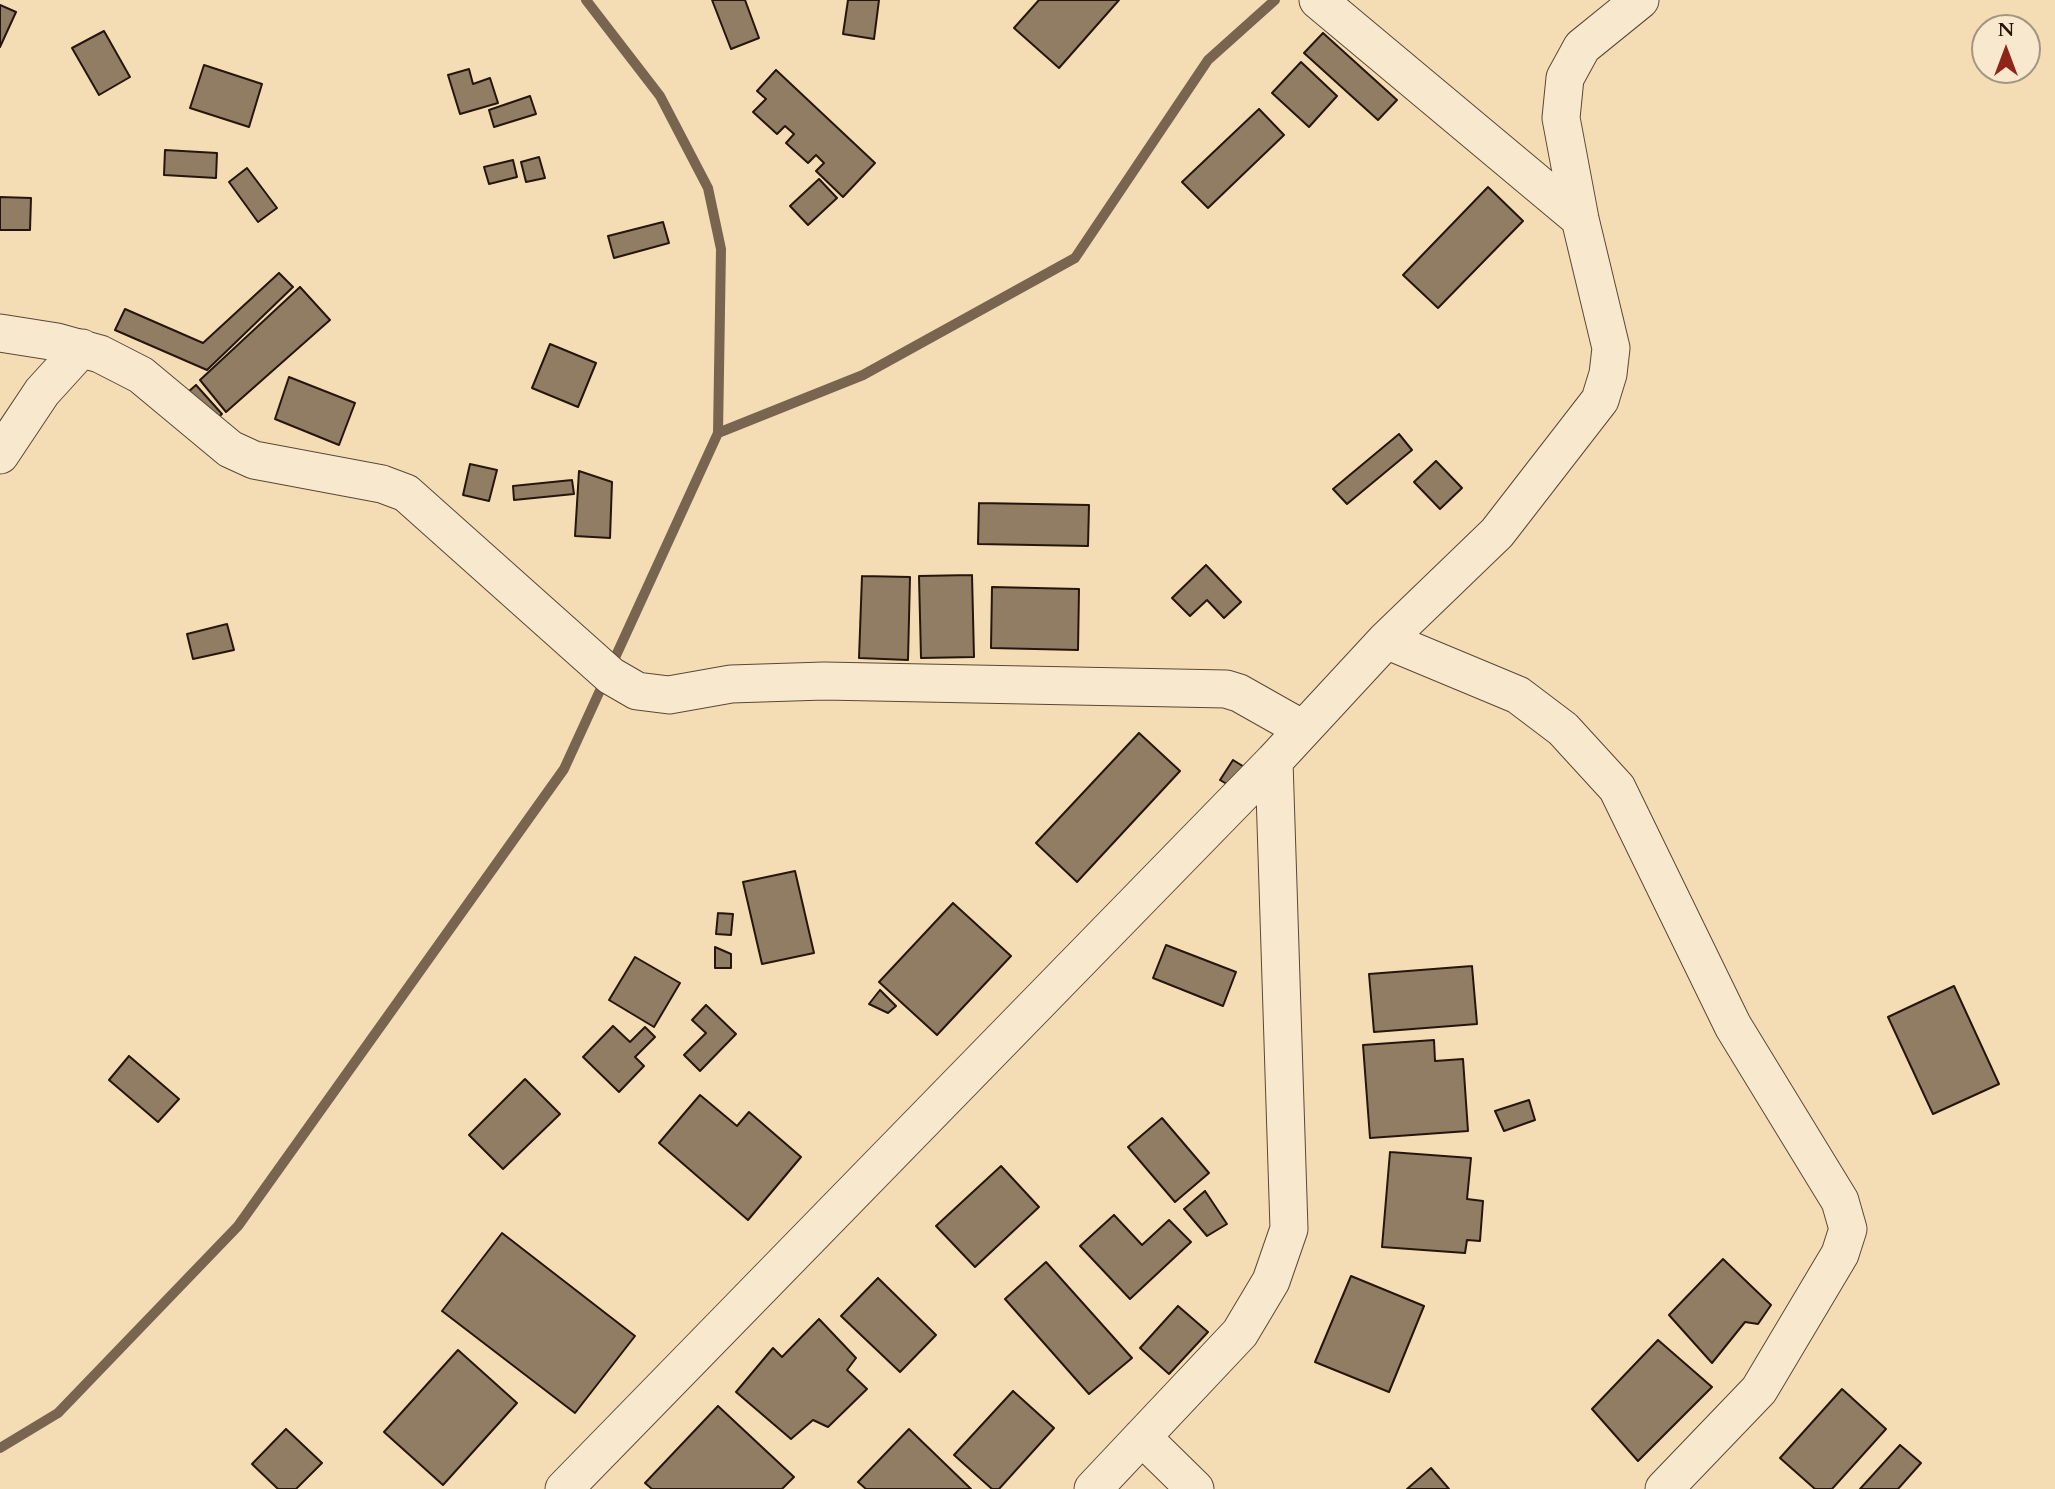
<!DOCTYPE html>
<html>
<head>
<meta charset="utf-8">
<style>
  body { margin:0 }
  #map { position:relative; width:2055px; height:1489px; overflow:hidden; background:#f4ddb4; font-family:Cardo,serif }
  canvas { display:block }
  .north { position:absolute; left:1971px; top:14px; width:70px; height:70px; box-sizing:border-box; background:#f8e9ce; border:2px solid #a49480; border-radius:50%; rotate:0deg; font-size:19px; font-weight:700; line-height:28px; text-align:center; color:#26150c }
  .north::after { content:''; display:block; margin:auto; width:24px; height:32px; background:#8f2418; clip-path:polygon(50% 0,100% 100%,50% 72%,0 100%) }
</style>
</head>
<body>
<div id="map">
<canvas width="2055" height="1489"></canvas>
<div class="north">N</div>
</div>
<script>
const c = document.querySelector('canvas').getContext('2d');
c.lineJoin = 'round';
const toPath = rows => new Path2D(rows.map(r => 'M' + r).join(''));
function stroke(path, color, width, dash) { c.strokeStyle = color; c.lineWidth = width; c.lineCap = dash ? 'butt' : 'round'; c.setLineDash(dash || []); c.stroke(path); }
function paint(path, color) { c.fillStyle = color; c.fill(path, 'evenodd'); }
stroke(toPath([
  [718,433,863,375,1075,258,1208,60,1275,0],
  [0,1448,58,1413,238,1226,564,769,718,433,721,249,708,188,660,96,586,0]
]), '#78644f', 10);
const building = toPath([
  [712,0,745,0,759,38,731,49,712,0],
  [848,0,879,0,874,39,843,34,848,0],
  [1039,0,1119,0,1059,68,1014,28,1039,0],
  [0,5,16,12,0,47,0,5],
  [104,31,130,77,99,95,72,48,104,31],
  [1323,33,1397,100,1378,120,1304,53,1323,33],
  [1301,62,1337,96,1309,127,1272,93,1301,62],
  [204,65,262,84,249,127,190,108,204,65],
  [469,69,473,84,490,78,498,103,460,114,448,75,469,69],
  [776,70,875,163,843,197,816,171,824,163,816,155,808,163,786,143,794,134,785,126,777,134,753,112,766,99,757,91,776,70],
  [530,96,536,114,494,127,489,110,530,96],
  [1259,109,1284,135,1208,208,1182,182,1259,109],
  [165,150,217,153,216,178,164,175,165,150],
  [539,157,545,178,526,182,521,162,539,157],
  [513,160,517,177,489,184,484,167,513,160],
  [247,168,277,208,258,222,229,182,247,168],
  [819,179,837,198,808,225,790,206,819,179],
  [1488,187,1523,221,1438,308,1403,275,1488,187],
  [0,197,31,198,30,230,0,230,0,197],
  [663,222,669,243,614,258,608,236,663,222],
  [279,273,293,287,207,370,115,330,125,309,203,343,279,273],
  [300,287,330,320,226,412,200,380,300,287],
  [550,344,596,363,578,407,532,388,550,344],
  [289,377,355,403,339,445,275,419,289,377],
  [196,385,222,414,213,422,187,393,196,385],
  [1399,434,1412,450,1347,504,1333,489,1399,434],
  [1436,461,1462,488,1440,509,1414,482,1436,461],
  [470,464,497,470,489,501,463,495,470,464],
  [579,471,612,482,610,538,575,536,579,471],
  [572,480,574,494,514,500,513,486,572,480],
  [979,503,1089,505,1088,546,978,544,979,503],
  [1206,565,1241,602,1224,618,1207,600,1190,616,1172,598,1206,565],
  [972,575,974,657,921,658,919,576,972,575],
  [862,576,910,577,908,660,859,658,862,576],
  [992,587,1079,589,1078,650,991,648,992,587],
  [227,624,234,650,193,659,187,634,227,624],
  [1139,733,1180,771,1077,882,1036,843,1139,733],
  [1233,760,1254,773,1242,793,1220,780,1233,760],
  [795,871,814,953,762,964,743,882,795,871],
  [953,903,1011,956,937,1035,879,982,953,903],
  [718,913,733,914,731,935,716,934,718,913],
  [1166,945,1236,972,1223,1006,1153,978,1166,945],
  [715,947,731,954,731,968,715,968,715,947],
  [635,957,680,983,654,1027,609,1000,635,957],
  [1472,966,1477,1024,1374,1032,1369,974,1472,966],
  [1954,986,1999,1084,1933,1114,1888,1017,1954,986],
  [880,990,896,1006,888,1013,869,1004,880,990],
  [706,1005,736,1034,700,1071,684,1055,706,1033,692,1020,706,1005],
  [613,1026,630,1042,645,1027,655,1037,635,1057,644,1066,619,1092,583,1057,613,1026],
  [1434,1040,1435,1061,1463,1059,1468,1131,1370,1138,1363,1045,1434,1040],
  [129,1056,179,1099,158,1122,109,1080,129,1056],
  [525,1079,560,1114,503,1169,469,1135,525,1079],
  [700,1095,737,1126,749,1112,801,1157,748,1220,659,1143,700,1095],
  [1529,1100,1535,1120,1504,1131,1495,1111,1529,1100],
  [1162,1118,1209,1173,1175,1202,1128,1147,1162,1118],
  [1390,1152,1471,1158,1467,1199,1483,1201,1480,1241,1467,1240,1465,1253,1382,1247,1390,1152],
  [1001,1166,1039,1207,975,1267,936,1226,1001,1166],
  [1205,1191,1227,1224,1207,1236,1184,1209,1205,1191],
  [1114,1215,1142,1245,1169,1220,1191,1242,1130,1299,1080,1246,1114,1215],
  [502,1233,635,1336,575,1413,442,1311,502,1233],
  [1723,1259,1771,1305,1758,1324,1745,1322,1712,1363,1669,1315,1723,1259],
  [1046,1262,1132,1358,1089,1394,1005,1299,1046,1262],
  [1351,1276,1424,1306,1389,1392,1315,1362,1351,1276],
  [878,1278,936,1335,900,1372,841,1316,878,1278],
  [1178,1306,1208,1332,1169,1374,1140,1348,1178,1306],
  [819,1319,856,1358,847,1370,867,1389,828,1427,813,1420,791,1439,736,1392,773,1348,782,1357,819,1319],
  [1658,1340,1712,1387,1638,1461,1592,1409,1658,1340],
  [458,1350,517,1403,443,1485,384,1432,458,1350],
  [1842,1389,1886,1429,1832,1489,1815,1489,1780,1458,1842,1389],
  [1013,1391,1054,1428,999,1489,992,1489,954,1455,1013,1391],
  [718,1406,794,1477,782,1489,652,1489,645,1483,718,1406],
  [286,1429,322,1463,296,1489,278,1489,252,1464,286,1429],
  [909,1429,971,1489,866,1489,858,1482,909,1429],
  [1900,1445,1921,1463,1898,1489,1860,1489,1900,1445],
  [1431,1468,1449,1489,1407,1489,1431,1468]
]);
paint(building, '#917d63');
stroke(building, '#26150c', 2);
const minor = toPath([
  [1318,0,1580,219],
  [0,333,57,342,100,354,141,375,230,449,254,460,382,484,406,493,611,676,637,691,669,695,731,684,824,681,1226,689,1239,693,1301,728],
  [0,455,42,392,82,348],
  [1386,640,1518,695,1563,729,1617,788,1733,1026,1840,1201,1848,1229,1840,1254,1759,1390,1664,1489],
  [1142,1437,1195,1489],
  [564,1489,1274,761],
  [1093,1489,1240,1333,1271,1281,1289,1229,1274,761,1386,640,1497,533,1600,400,1608,374,1611,348,1580,219,1561,118,1565,78,1582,47,1640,0]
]);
stroke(minor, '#5a4736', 39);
stroke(minor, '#f8e9ce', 37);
</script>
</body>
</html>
